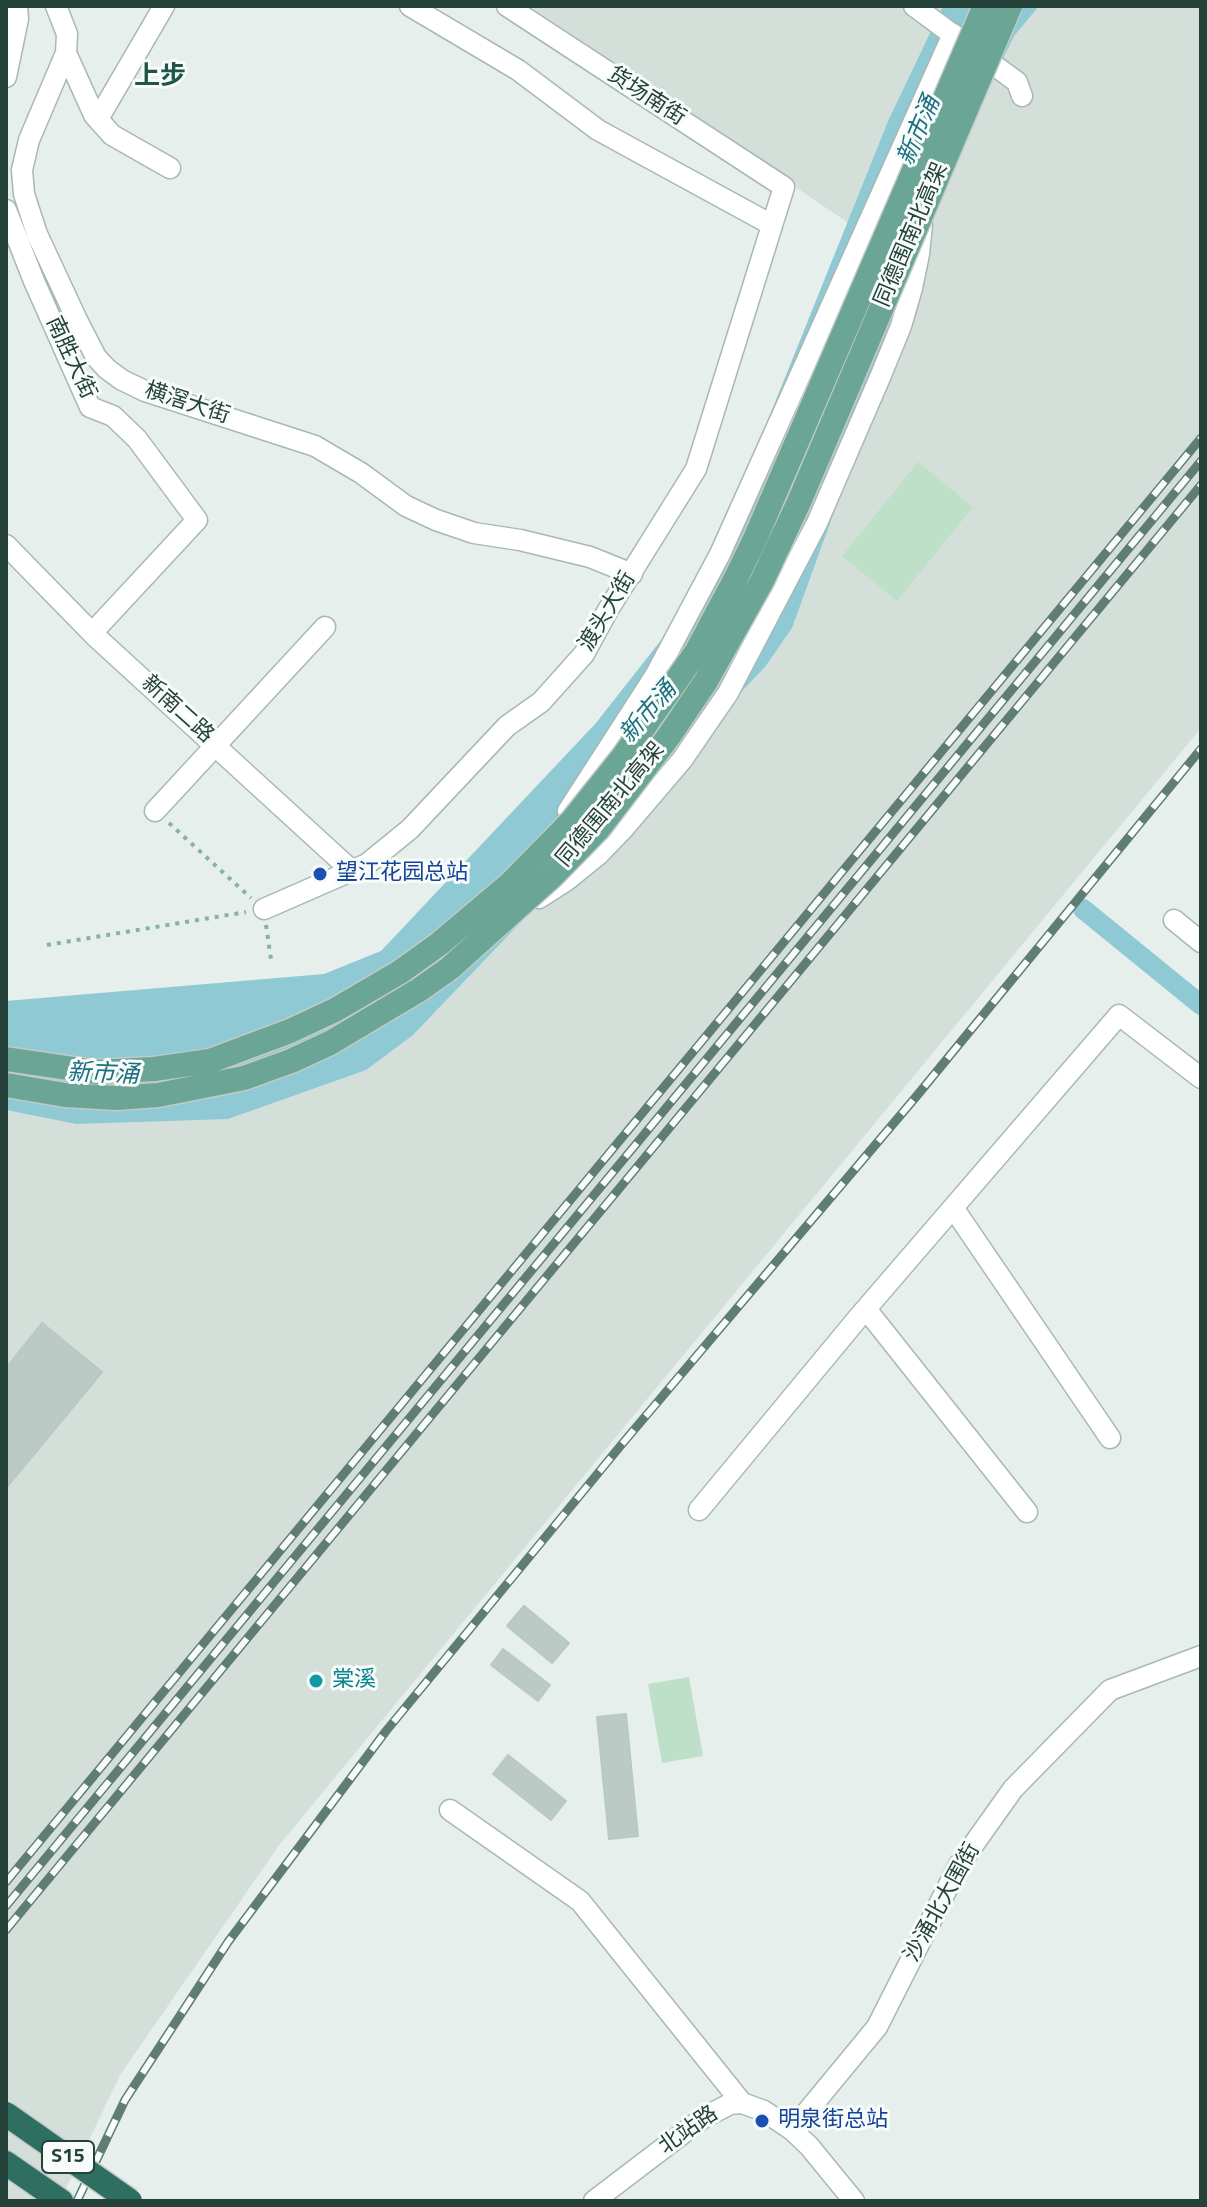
<!DOCTYPE html>
<html>
<head>
<meta charset="utf-8">
<style>
  body { margin:0 }
  #map { position:relative; width:1207px; height:2207px; overflow:hidden; background:#e6efeb; font-family:"Titillium Web",sans-serif }
  canvas { display:block }
  .frame { position:absolute; inset:0; border:8px solid #24423a; pointer-events:none }
</style>
</head>
<body>
<div id="map">
<canvas width="1207" height="2207"></canvas>
<div class="frame"></div>
</div>
<script>
const c = document.querySelector('canvas').getContext('2d');
c.lineJoin = 'round';
function paint(path, color) { c.fillStyle = color; c.fill(path, 'evenodd'); }
const toPath = rows => new Path2D(rows.map(r => 'M' + r).join(''));
function stroke(path, color, width, dash) { c.strokeStyle = color; c.lineWidth = width; c.lineCap = dash ? 'butt' : 'round'; c.setLineDash(dash || []); c.stroke(path); }
function drawText(font, color, halo, rows, align = 'center') {
  c.font = font + ' "Titillium Web","Noto Sans SC",sans-serif'; c.lineWidth = 6; c.setLineDash([]); c.textBaseline = 'middle'; c.strokeStyle = halo; c.fillStyle = color; for (const [text, x, y, turn = 0] of rows) {
    c.save(); c.translate(x, y); c.rotate((+turn || 0) * Math.PI / 180); c.textAlign = isNaN(turn) ? turn : align; if (halo) c.strokeText(text, 0, 0); c.fillText(text, 0, 0); c.restore();
  }
}
paint(toPath([
  [529,6,1201,6,1201,728,280,1844,120,2075,60,2201,6,2201,6,1110,76,1124,413,1035,765,667,792,628,916,269]
]), '#d4dfda');
paint(toPath([
  [918,462,973,507,897,601,842,556],
  [689,1677,703,1756,662,1763,648,1684]
]), '#bfe0c8');
paint(toPath([
  [943,6,1039,6,1014,36,943,183,879,388,792,628,765,667,413,1035,366,1070,228,1119,76,1124,6,1110,6,1001,324,974,381,951,596,723,691,602,735,502,889,119]
]), '#8ec9d4');
stroke(toPath([
  [1083,909,1201,1005]
]), '#8ec9d4', 20);
const building = toPath([
  [42,1323,102,1372,6,1488,6,1368,42,1323],
  [524,1606,569,1643,552,1663,507,1626,524,1606],
  [503,1649,550,1685,538,1701,491,1665,503,1649],
  [626,1714,638,1836,609,1839,597,1717,626,1714],
  [508,1755,566,1801,551,1820,493,1774,508,1755]
]);
paint(building, '#bbcac4');
stroke(building, '#b8c9c2', 2);
const minor = toPath([
  [56,6,67,34,66,53,29,140,22,170,24,194,37,234,77,320,96,357,107,369,122,380,145,391,315,446,361,473,406,506,436,520,474,533,520,540,590,557,632,574],
  [410,6,518,70,598,130,772,225],
  [914,6,1017,82,1022,96],
  [66,53,94,115,112,135,170,168],
  [6,77,18,19,17,6],
  [98,119,164,6],
  [6,210,34,281,90,407,113,416,137,439,197,520,92,633],
  [6,545,95,636,352,871],
  [155,811,325,627],
  [568,811,655,676,720,554,953,34],
  [539,898,567,880,598,855,624,828,682,760,728,693,817,523,881,375,901,326,912,288,919,254,922,224],
  [264,909,367,864,410,829,507,726,541,702,584,654,608,610,696,469,784,187,507,6],
  [1174,920,1201,942],
  [954,1209,1110,1438],
  [866,1309,1027,1512],
  [699,1510,858,1318,1119,1015,1201,1078],
  [450,1810,580,1901,742,2103],
  [792,2130,877,2027,959,1865,1013,1789,1110,1690,1201,1656],
  [594,2201,703,2118,730,2104,742,2103,764,2111,792,2130,809,2146,854,2201]
]);
const highway = toPath([
  [6,2163,61,2201]
]);
stroke(minor, '#a8b8b2', 23);
stroke(highway, '#c2cac8', 27);
stroke(toPath([
  [169,823,251,898],
  [266,925,271,959],
  [47,945,246,912]
]), '#86b3a5', 4, [4, 6]);
stroke(minor, '#fff', 20);
stroke(highway, '#2f6f62', 24);
const rail = toPath([
  [6,1882,1201,438],
  [6,1906,1201,461],
  [6,1930,1201,485],
  [77,2201,125,2100,228,1942,386,1731,622,1444,915,1098,1201,749]
]);
stroke(rail, '#5f7d75', 9);
stroke(rail, '#f7fbf9', 6, [18]);
const majorBridge = toPath([
  [6,1059,95,1072,154,1069,210,1061,290,1031,335,1010,400,972,439,944,510,884,572,821,623,757,697,651,736,578,755,539,985,6],
  [6,1085,65,1095,116,1098,158,1095,244,1078,291,1061,330,1043,419,990,450,968,551,877,599,828,669,736,706,681,762,581,799,502,1010,6]
]);
const highwayBridge = toPath([
  [6,2114,130,2201]
]);
stroke(majorBridge, '#c2cac8', 27, []);
stroke(highwayBridge, '#c2cac8', 27, []);
stroke(majorBridge, '#6aa596', 24);
stroke(highwayBridge, '#2f6f62', 24);
for (const [x, y, r, color] of [
  [320,874,8,"#1a4fb4"],
  [316,1681,8,"#0f9aa8"],
  [762,2121,8,"#1a4fb4"]
]) { const dot = new Path2D(); dot.arc(x, y, r, 0, 2 * Math.PI); c.fillStyle = color; c.fill(dot); stroke(dot, '#f7fbf9', 3); }
for (const [x, y, w] of [
  [68,2157,52]
]) { const box = new Path2D(); box.roundRect(x - w / 2, y - 16, w, 32, 6); c.fillStyle = '#f7fbf9'; c.fill(box); stroke(box, '#24423a', 2); }
drawText('bold 20px', '#24423a', null, [
  ["S15",68,2157]
]);
drawText('22px', '#24423a', '#f7fbf9', [
  ["货场南街",646,97,33],
  ["同德围南北高架",912,235,-67],
  ["南胜大街",70,358,65],
  ["横滘大街",187,404,18],
  ["渡头大街",608,612,-59],
  ["新南二路",177,710,42],
  ["同德围南北高架",611,805,-50],
  ["沙涌北大围街",943,1903,-61],
  ["北站路",689,2131,-35]
]);
drawText('22px', '#164399', '#f7fbf9', [
  ["望江花园总站",336,874],
  ["明泉街总站",778,2121]
], 'left');
drawText('22px', '#0d838f', '#f7fbf9', [
  ["棠溪",332,1681]
], 'left');
drawText('italic 24px', '#1c6f80', '#f7fbf9', [
  ["新市涌",920,131,-67],
  ["新市涌",649,713,-49],
  ["新市涌",103,1075,2]
]);
drawText('bold 26px', '#1f5548', '#f7fbf9', [
  ["上步",160,78]
]);
</script>
</body>
</html>
